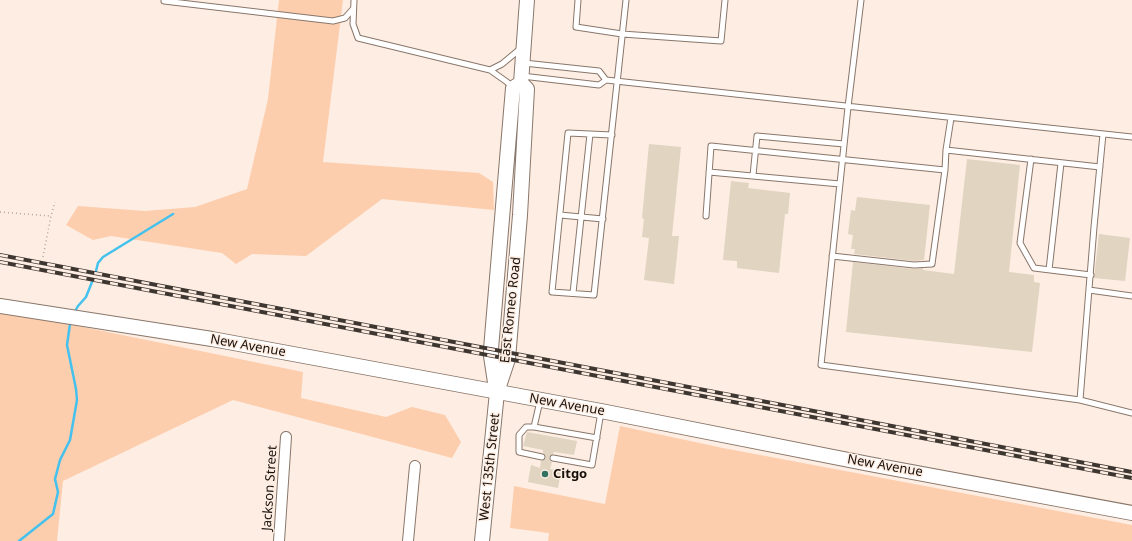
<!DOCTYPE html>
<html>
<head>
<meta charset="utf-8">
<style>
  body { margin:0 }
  canvas { display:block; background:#fdede2 }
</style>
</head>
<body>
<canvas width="1132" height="541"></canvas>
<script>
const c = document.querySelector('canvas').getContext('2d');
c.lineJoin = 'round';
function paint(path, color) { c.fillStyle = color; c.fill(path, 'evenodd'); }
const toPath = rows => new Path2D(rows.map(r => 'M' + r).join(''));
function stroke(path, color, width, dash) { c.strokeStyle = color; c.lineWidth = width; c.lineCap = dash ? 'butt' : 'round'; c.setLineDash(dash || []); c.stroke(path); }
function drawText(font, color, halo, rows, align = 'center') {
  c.font = font + ' "Noto Sans",sans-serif'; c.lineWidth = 3; c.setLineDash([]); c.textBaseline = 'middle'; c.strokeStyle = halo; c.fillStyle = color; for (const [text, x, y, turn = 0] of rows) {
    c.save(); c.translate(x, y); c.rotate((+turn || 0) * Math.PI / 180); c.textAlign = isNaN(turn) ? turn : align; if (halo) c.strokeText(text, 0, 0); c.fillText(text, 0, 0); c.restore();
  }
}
paint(toPath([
  [279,0,343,0,323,162,479,173,493,182,494,210,382,199,306,256,252,254,236,264,222,253,111,236,93,240,66,225,78,206,145,211,195,207,247,189,268,99],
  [0,310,303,372,301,398,386,417,412,407,445,415,461,442,452,458,233,400,63,481,57,541,0,541],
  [620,426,723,448,1132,525,1132,541,548,541,549,533,510,528,514,486,605,504]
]), '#fdceae');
stroke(toPath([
  [96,271,98,263,103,257,173,214],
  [74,313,78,306,86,297,92,282],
  [19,541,53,514,58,492,55,479,60,460,70,440,77,400,76,389,67,345,70,324]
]), '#44c1ed', 2.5);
paint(toPath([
  [649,144,681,147,672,236,679,236,674,284,644,280,649,238,642,237,644,219,642,218],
  [967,159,1020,165,1009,272,1034,275,1034,282,1040,283,1032,352,846,332,853,262,914,269,923,268,923,270,954,274],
  [731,181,749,183,748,188,790,193,788,214,785,214,779,273,737,268,737,261,723,260],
  [857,197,930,205,924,260,914,261,854,254,855,249,851,249,853,235,848,234,851,210,855,211],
  [1099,234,1130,238,1125,281,1094,278],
  [527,432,577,441,574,455,554,452,553,454,549,457,549,460,552,462,550,469,561,471,558,488,528,482,531,465,540,468,541,461,545,460,546,457,545,454,543,453,543,450,523,446]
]), '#e1d4c1');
const lane = toPath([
  [354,0,353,24,358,38,490,70,507,82,512,87],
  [578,0,576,27,622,34,721,41,725,0],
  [861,0,848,107,821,365,1080,400],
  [164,1,333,21,345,18,353,9],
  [524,63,599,71,606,80],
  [490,70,502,64,520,49],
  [522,76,599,85,606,80,1132,137],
  [951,118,946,150,1100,167],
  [590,134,568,133,552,292,594,295,626,0],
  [1103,134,1094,227,1080,400,1132,413],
  [1031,159,1020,243,1034,268,1091,275],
  [709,172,840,184],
  [753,175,757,136,844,144],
  [560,215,603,219],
  [706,216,711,146,945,170],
  [832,256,914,265,932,264,945,170,946,150],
  [1049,270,1061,163],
  [1089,290,1132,296],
  [573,293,590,134,612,135],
  [540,401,534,427,526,427,519,435,519,452,542,457],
  [534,427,597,438],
  [553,458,592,465,601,412]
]);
const street = toPath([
  [279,541,286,437],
  [408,541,415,466]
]);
const secondary = toPath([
  [521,83,527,0],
  [0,306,212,339,601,411,869,464,1132,513],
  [496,389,491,356,491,349,513,88,521,83],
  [482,541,497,392,508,359,520,215,527,89,521,83]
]);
stroke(lane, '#89776b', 7);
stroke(street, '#89776b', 12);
stroke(secondary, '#89776b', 16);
stroke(toPath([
  [0,212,50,216],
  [43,257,51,216,55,202]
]), '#b2a59c', 1.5, [1, 3]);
stroke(lane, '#fff', 5);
stroke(street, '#fff', 10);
stroke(secondary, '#fff', 14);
const rail = toPath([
  [0,255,1132,472],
  [0,262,1132,478]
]);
stroke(rail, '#3e3630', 4);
stroke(rail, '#fdede2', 2.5, [8]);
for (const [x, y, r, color] of [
  [545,474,4,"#317160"]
]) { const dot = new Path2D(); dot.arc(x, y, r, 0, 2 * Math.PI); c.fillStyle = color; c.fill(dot); stroke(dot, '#fdede2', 1.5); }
drawText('13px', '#160f0a', '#fdede2', [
  ["East Romeo Road",511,310,-84],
  ["New Avenue",248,346,10],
  ["New Avenue",567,405,10],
  ["New Avenue",885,466,10],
  ["West 135th Street",490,467,-84],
  ["Jackson Street",270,488,-86]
]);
drawText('bold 13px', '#160f0a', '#fdede2', [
  ["Citgo",553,474]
], 'left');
</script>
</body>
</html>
